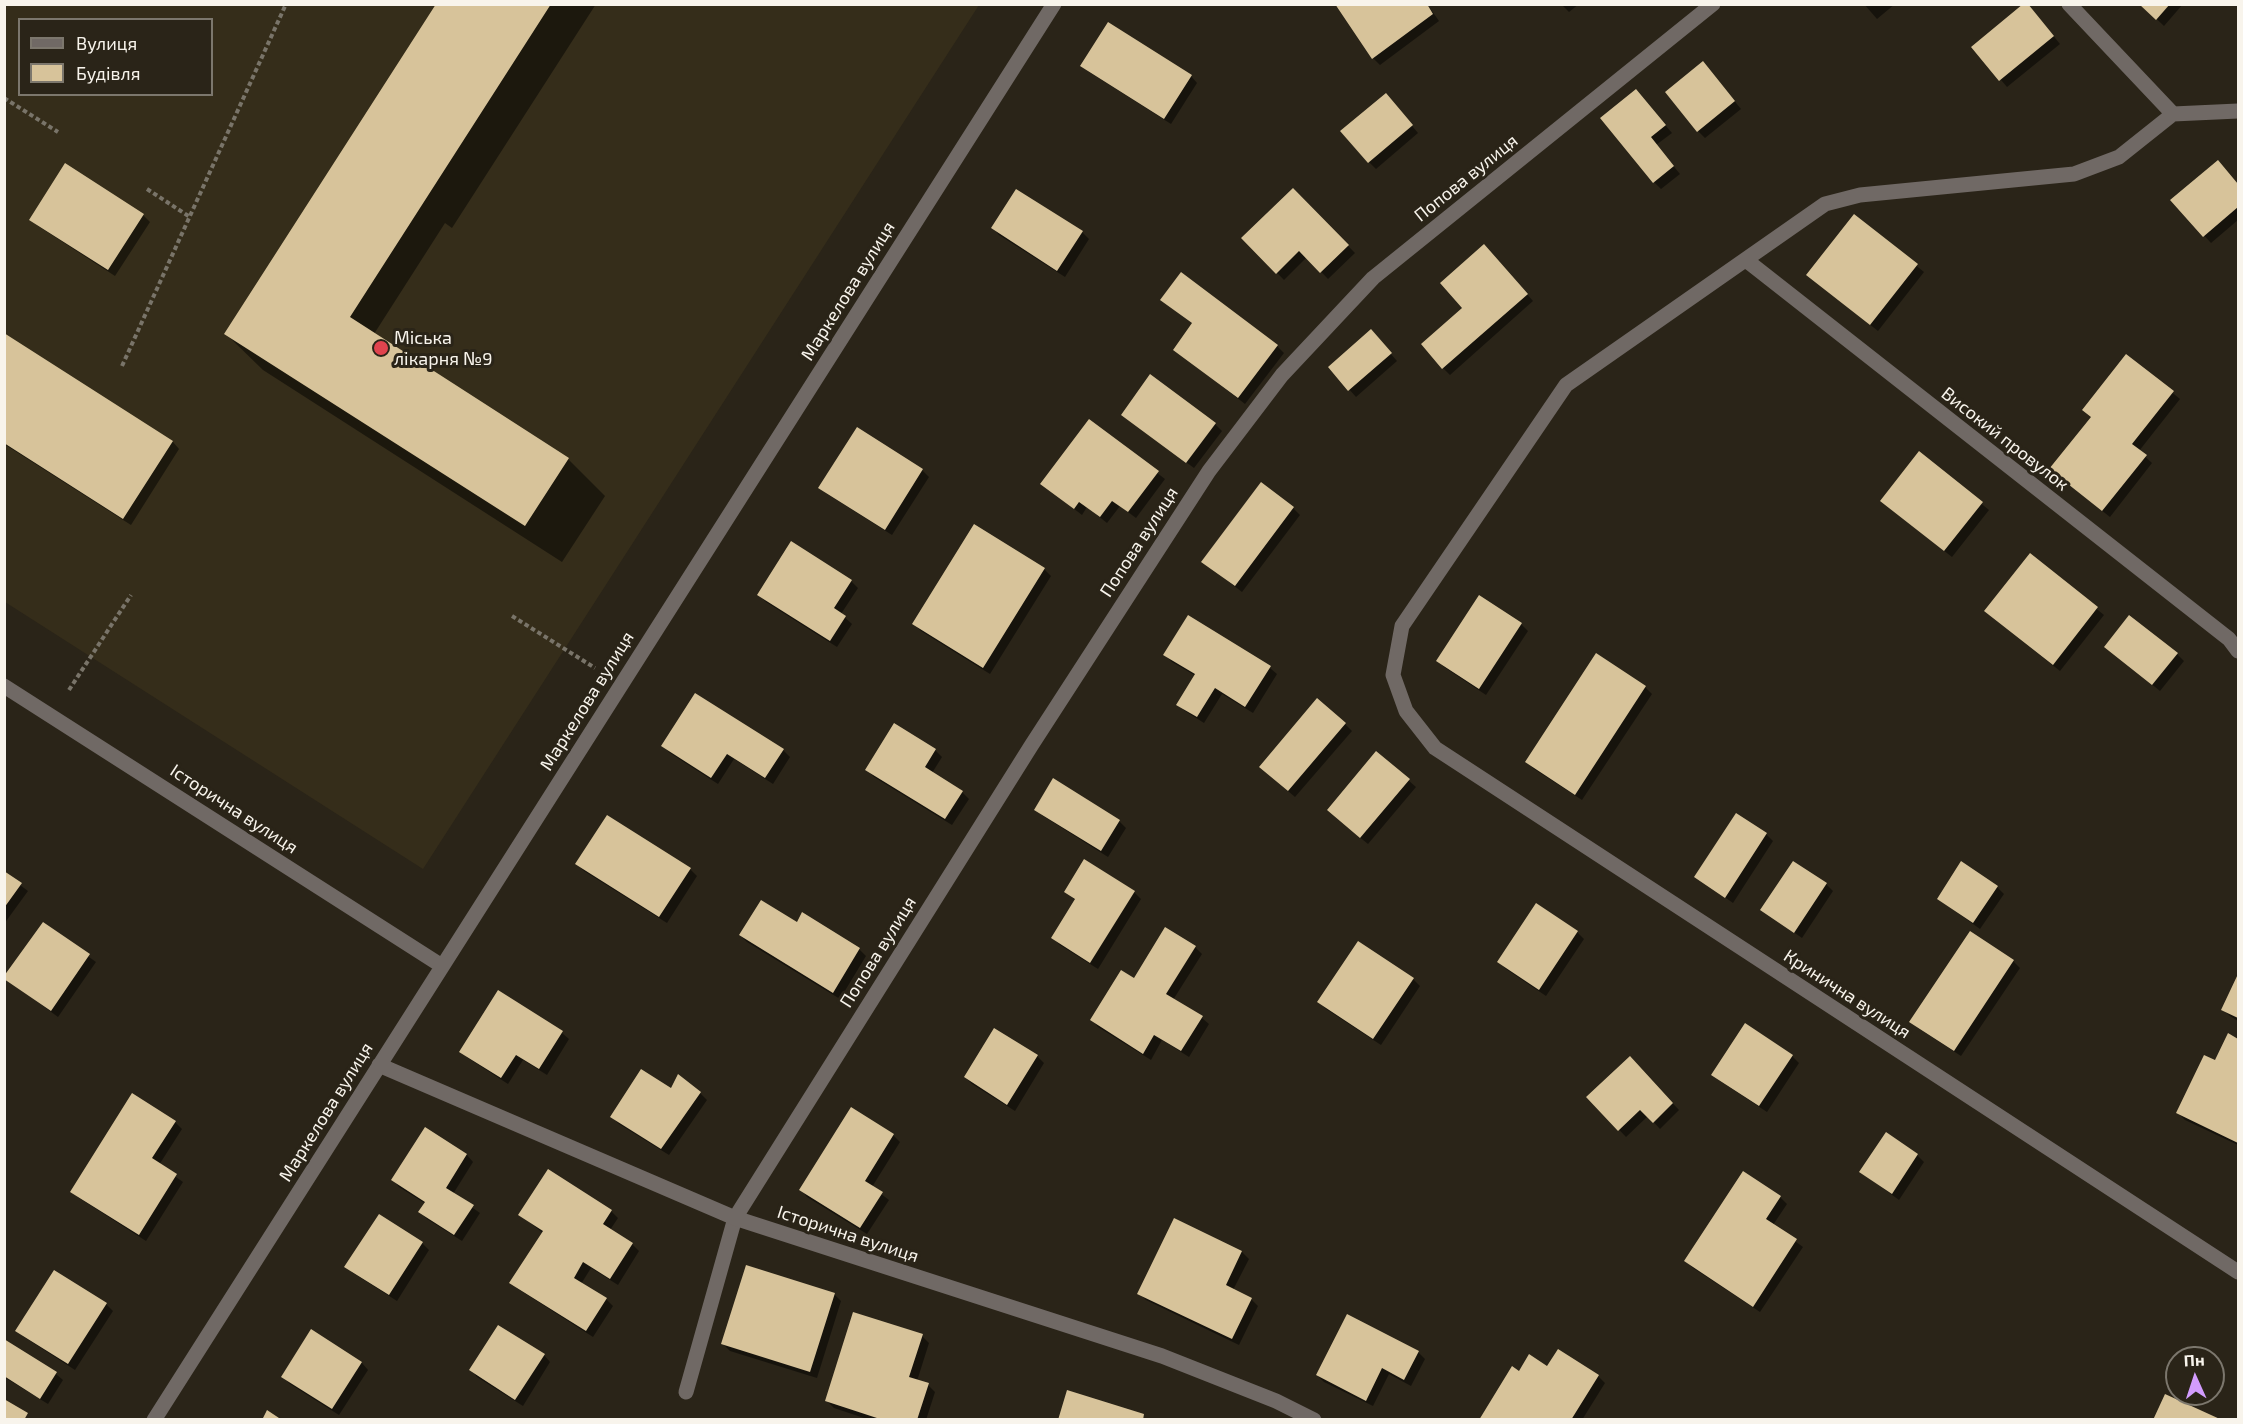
<!DOCTYPE html>
<html>
<head>
<meta charset="utf-8">
<style>
  body { margin:0 }
  #map { position:relative; width:2243px; height:1424px; overflow:hidden; background:#2a2418; font-family:"Exo 2",sans-serif }
  canvas { display:block }
  .frame { position:absolute; inset:0; border:6px solid #f8f4ec; pointer-events:none }
  .legend { position:absolute; left:18px; top:18px; width:195px; height:78px; box-sizing:border-box; background:#2a2418; border:2px solid #7c776d; margin:0; padding:8px 10px; list-style:none; font-size:18px; color:#f8f4ec }
  .legend li { display:flex; align-items:center; gap:12px; height:30px }
  .legend b { width:30px; border:2px solid #7c776d }
  .north { position:absolute; left:2165px; top:1346px; width:60px; height:60px; box-sizing:border-box; background:#2a2418; border:2px solid #7c776d; border-radius:50%; rotate:357deg; font-size:16px; font-weight:700; line-height:24px; text-align:center; color:#f8f4ec }
  .north::after { content:''; display:block; margin:auto; width:21px; height:27px; background:#d29cfd; clip-path:polygon(50% 0,100% 100%,50% 72%,0 100%) }
</style>
</head>
<body>
<div id="map">
<canvas width="2243" height="1424"></canvas>
<div class="frame"></div>
<ul class="legend">
<li><b style="height:8px;background:#706965"></b>Вулиця</li>
<li><b style="height:16px;background:#d7c39a"></b>Будівля</li>
</ul>
<div class="north">Пн</div>
</div>
<script>
const c = document.querySelector('canvas').getContext('2d');
c.lineJoin = 'round';
function paint(path, color) { c.fillStyle = color; c.fill(path, 'evenodd'); }
const toPath = rows => new Path2D(rows.map(r => 'M' + r).join(''));
function stroke(path, color, width, dash) { c.strokeStyle = color; c.lineWidth = width; c.lineCap = dash ? 'butt' : 'round'; c.setLineDash(dash || []); c.stroke(path); }
function drawText(font, color, halo, rows, align = 'center') {
  c.font = font + ' "Exo 2",sans-serif'; c.lineWidth = 6; c.setLineDash([]); c.textBaseline = 'middle'; c.strokeStyle = halo; c.fillStyle = color; for (const [text, x, y, turn = 0] of rows) {
    c.save(); c.translate(x, y); c.rotate((+turn || 0) * Math.PI / 180); c.textAlign = isNaN(turn) ? turn : align; if (halo) c.strokeText(text, 0, 0); c.fillText(text, 0, 0); c.restore();
  }
}
paint(toPath([
  [4,5,979,5,423,869,5,602],
  [20,20,212,20,212,94,20,94]
]), '#352d1a');
paint(toPath([
  [438,4,596,4,452,228,445,223,374,334,568,459,605,496,562,562,263,370,226,334],
  [1427,4,1439,21,1380,65,1373,58],
  [1561,4,1579,4,1569,12],
  [1864,4,1895,4,1877,19],
  [2141,4,2183,4,2164,26],
  [2033,11,2060,44,2007,87,1973,47],
  [1082,66,1191,76,1197,83,1171,124,1089,72],
  [1709,70,1741,109,1705,138,1698,131],
  [1636,91,1672,133,1656,145,1680,174,1661,189,1654,182],
  [1392,102,1418,133,1376,169,1369,162],
  [2225,169,2238,185,2238,220,2211,243,2172,200],
  [1293,190,1355,253,1328,279,1307,257,1284,280,1243,238],
  [143,215,150,222,115,276,38,226,31,220],
  [1855,216,1924,272,1878,331,1815,281],
  [993,228,1082,232,1089,239,1065,277,999,235],
  [1491,253,1533,301,1450,375,1443,368],
  [1169,306,1277,346,1284,353,1245,404,1175,350,1193,324],
  [4,335,173,442,179,449,131,525,4,444],
  [1377,338,1397,361,1356,397,1330,368],
  [2127,356,2180,399,2139,451,2152,463,2110,517,2058,476],
  [1089,421,1165,479,1136,518,1120,506,1107,523,1087,507,1082,515,1042,484],
  [1130,421,1215,424,1222,431,1194,468],
  [1919,453,1989,510,1952,557,1888,507],
  [922,470,929,477,892,535,827,494,820,488],
  [1293,508,1300,515,1242,592,1203,562],
  [2030,555,2104,615,2060,671,1993,618],
  [1044,569,1051,576,990,674,921,631,914,624],
  [851,581,858,588,841,614,852,624,837,647,766,602,759,595],
  [1521,624,1528,631,1486,695,1444,667,1438,660],
  [2106,647,2177,654,2184,661,2160,691],
  [1165,655,1270,668,1277,674,1253,713,1222,694,1204,723,1185,711,1178,705,1196,676,1172,662],
  [1597,655,1645,687,1652,694,1582,800,1534,769,1527,762],
  [1345,724,1352,731,1295,797,1268,774],
  [663,746,783,750,790,757,773,784,734,759,718,784,670,753],
  [935,750,942,757,932,773,962,792,969,799,952,825,874,777,867,770],
  [1377,753,1416,787,1368,844,1335,817],
  [1036,809,1119,821,1126,828,1108,857,1043,816],
  [1737,815,1766,834,1773,841,1733,903,1696,877],
  [577,864,690,869,697,876,667,923,584,871],
  [4,873,28,891,4,924],
  [1826,884,1833,891,1802,938,1762,910],
  [1997,887,2004,894,1980,929,1938,899],
  [1066,892,1134,892,1141,899,1098,969,1060,945,1053,938,1076,901],
  [803,915,859,949,866,956,840,999,747,942,740,935,797,924],
  [43,924,96,962,58,1017,5,978],
  [1577,932,1584,939,1546,996,1506,969,1499,962],
  [1195,947,1202,954,1173,1000,1202,1018,1209,1024,1189,1057,1162,1040,1151,1060,1098,1027,1092,1020,1134,980],
  [2013,961,2020,968,1961,1056,1918,1028,1911,1022],
  [2238,978,2238,1021,2230,1016,2223,1010],
  [1413,979,1420,986,1381,1045,1326,1009,1319,1002],
  [498,992,562,1033,569,1039,547,1075,523,1060,508,1084,468,1058,461,1051],
  [2228,1035,2238,1040,2238,1145,2185,1120,2178,1113,2216,1062],
  [1037,1056,1044,1063,1015,1111,972,1084,965,1077],
  [1792,1056,1799,1063,1767,1112,1720,1081,1713,1074],
  [1630,1058,1679,1110,1660,1129,1648,1116,1626,1137,1588,1097],
  [672,1090,700,1093,707,1100,669,1155,619,1124,612,1117],
  [175,1122,182,1129,159,1165,183,1182,146,1241,79,1198,72,1192],
  [425,1129,467,1155,473,1162,453,1194,480,1213,462,1241,427,1219,420,1212,426,1204,399,1187,393,1180],
  [893,1135,900,1142,872,1187,889,1200,867,1234,807,1197,801,1190],
  [1917,1155,1924,1162,1899,1200,1861,1172],
  [548,1171,611,1211,618,1218,610,1230,632,1244,639,1251,618,1285,591,1268,581,1284,606,1299,613,1306,593,1337,518,1289,511,1282,543,1233,520,1215],
  [1744,1173,1780,1197,1787,1204,1773,1225,1803,1247,1760,1312,1693,1268,1686,1261],
  [1175,1220,1242,1252,1249,1259,1233,1290,1251,1299,1258,1306,1239,1345,1146,1300,1139,1293],
  [422,1243,429,1250,397,1301,353,1273,346,1266],
  [834,1294,841,1301,817,1378,730,1351,723,1344],
  [106,1304,113,1311,75,1370,24,1337,17,1331],
  [312,1331,362,1363,368,1370,339,1415,290,1384,283,1377],
  [922,1336,929,1343,917,1381,928,1385,935,1392,926,1420,870,1420,834,1408,827,1401],
  [4,1341,56,1374,63,1380,48,1404,4,1377],
  [1418,1352,1425,1359,1411,1386,1389,1374,1373,1406,1324,1382,1317,1375],
  [544,1355,550,1362,523,1406,477,1377,471,1370],
  [1548,1368,1598,1376,1605,1383,1582,1420,1480,1420,1519,1373]
]), '#0007');
paint(toPath([
  [436,4,551,4,350,317,569,458,525,526,224,334],
  [1335,4,1427,4,1433,14,1372,59],
  [2023,4,2028,4,2054,36,1999,81,1971,47],
  [2139,4,2170,4,2156,20],
  [1108,22,1192,75,1164,119,1080,66],
  [1703,61,1735,101,1697,132,1665,92],
  [1636,89,1666,125,1651,137,1674,166,1653,183,1600,118],
  [1386,93,1413,125,1368,163,1340,131],
  [2218,160,2238,184,2238,207,2203,237,2170,200],
  [65,163,144,214,108,270,29,220],
  [1293,188,1349,245,1320,273,1299,251,1276,274,1241,238],
  [1016,189,1083,231,1057,271,991,228],
  [1854,214,1918,264,1870,325,1806,275],
  [1484,244,1528,294,1442,369,1421,344,1462,308,1440,283],
  [1181,272,1278,345,1238,398,1173,350,1192,323,1160,300],
  [1371,329,1392,353,1348,391,1328,367],
  [4,333,173,441,123,519,4,443],
  [2126,354,2174,391,2132,444,2147,455,2102,511,2049,469,2091,417,2082,410],
  [1150,374,1216,423,1186,463,1121,415],
  [1089,419,1159,471,1128,512,1112,501,1100,517,1079,502,1074,509,1040,484],
  [857,427,923,469,885,530,818,488],
  [1919,451,1983,502,1944,551,1880,501],
  [1261,482,1294,507,1235,586,1201,562],
  [974,524,1045,568,983,668,912,624],
  [791,541,852,580,834,608,846,616,830,641,757,595],
  [2030,553,2098,607,2053,665,1984,611],
  [1479,595,1522,623,1479,689,1436,661],
  [1188,615,1271,666,1245,707,1215,688,1197,717,1176,705,1195,674,1163,655],
  [2129,615,2178,653,2152,685,2104,647],
  [1596,653,1646,686,1575,795,1525,762],
  [695,693,784,749,765,778,727,754,711,778,661,746],
  [1317,698,1346,723,1288,791,1259,767],
  [894,723,936,749,925,767,963,791,945,819,865,770],
  [1376,751,1410,779,1360,838,1327,810],
  [1053,778,1120,820,1101,851,1034,810],
  [1736,813,1767,833,1725,898,1694,877],
  [607,815,691,868,659,917,575,864],
  [1084,859,1135,891,1090,963,1051,938,1075,899,1064,892],
  [1793,861,1827,883,1794,933,1760,910],
  [1961,861,1998,886,1973,923,1937,899],
  [4,871,22,883,4,908],
  [761,900,797,922,802,912,860,948,833,993,739,935],
  [1536,903,1578,931,1539,990,1497,962],
  [43,922,90,954,51,1011,4,979,4,976],
  [1165,927,1196,946,1166,994,1203,1016,1181,1051,1154,1035,1143,1054,1090,1020,1121,970,1134,978],
  [1970,931,2014,960,1954,1051,1909,1022],
  [1358,941,1414,978,1373,1039,1317,1002],
  [2238,974,2238,1018,2221,1010],
  [498,990,563,1031,539,1069,516,1055,501,1078,459,1052],
  [1745,1023,1793,1055,1759,1106,1711,1075],
  [994,1028,1038,1055,1007,1105,964,1077],
  [2228,1033,2238,1039,2238,1143,2176,1113,2204,1055,2215,1060],
  [1630,1056,1673,1103,1653,1123,1640,1110,1618,1131,1586,1097],
  [641,1069,671,1088,678,1074,701,1092,661,1149,610,1117],
  [132,1093,176,1121,152,1158,177,1174,139,1235,70,1192],
  [851,1107,894,1134,865,1181,883,1192,860,1228,799,1190],
  [425,1127,467,1154,446,1188,474,1205,454,1235,418,1212,425,1202,391,1180],
  [1886,1132,1918,1154,1892,1194,1859,1172],
  [548,1169,612,1210,603,1224,633,1243,610,1279,583,1262,574,1278,607,1298,586,1331,509,1283,543,1231,518,1215],
  [1743,1171,1781,1196,1766,1219,1797,1239,1753,1307,1684,1261],
  [379,1214,423,1242,389,1295,344,1267],
  [1174,1218,1242,1251,1226,1285,1252,1298,1232,1339,1137,1294],
  [746,1265,835,1293,810,1372,721,1344],
  [54,1270,107,1303,68,1364,15,1331],
  [853,1312,923,1334,909,1377,929,1383,917,1420,883,1420,825,1401],
  [1347,1314,1419,1351,1404,1380,1382,1368,1366,1401,1316,1375],
  [498,1325,545,1354,515,1400,469,1370],
  [311,1329,362,1362,332,1409,281,1377],
  [4,1339,57,1372,40,1399,4,1376],
  [1558,1349,1599,1375,1571,1420,1479,1420,1512,1366,1519,1371,1529,1354,1547,1366],
  [1067,1390,1144,1414,1143,1420,1058,1420],
  [2165,1394,2222,1420,2153,1420],
  [4,1399,28,1413,24,1420,4,1420],
  [267,1410,282,1420,262,1420]
]), '#d7c39a');
stroke(toPath([
  [4,98,58,132],
  [147,189,190,217],
  [122,366,286,4],
  [512,616,595,668],
  [69,690,131,595]
]), '#797469', 4, [4.5, 3]);
stroke(toPath([
  [686,1392,735,1218]
]), '#706965', 15);
stroke(toPath([
  [2069,4,2173,114,2238,111],
  [2173,114,2119,157,2074,174,1860,195,1825,204,1566,385,1402,626,1393,675,1406,711,1435,748,2238,1272],
  [1746,260,2229,639,2238,651],
  [4,686,442,966],
  [379,1065,735,1218,1162,1356,1276,1401,1314,1420],
  [735,1218,1031,746,1209,471,1282,375,1373,278,1713,4],
  [154,1420,1054,4]
]), '#706965', 15);
for (const [x, y, r, color] of [
  [381,348,8,"#e0444e"]
]) { const dot = new Path2D(); dot.arc(x, y, r, 0, 2 * Math.PI); c.fillStyle = color; c.fill(dot); stroke(dot, '#2a2418', 2); }
drawText('18px', '#f8f4ec', '#2a2418', [
  ["Попова вулиця",1466,178,-39],
  ["Маркелова вулиця",848,291,-58],
  ["Високий провулок",2005,439,38],
  ["Попова вулиця",1139,542,-57],
  ["Маркелова вулиця",587,701,-58],
  ["Історична вулиця",234,809,33],
  ["Попова вулиця",878,952,-58],
  ["Кринична вулиця",1847,994,33],
  ["Маркелова вулиця",326,1112,-58],
  ["Історична вулиця",848,1234,18]
]);
drawText('18px', '#f8f4ec', '#2a2418', [
  ["Міська",394,338],
  ["лікарня №9",394,359]
], 'left');
</script>
</body>
</html>
